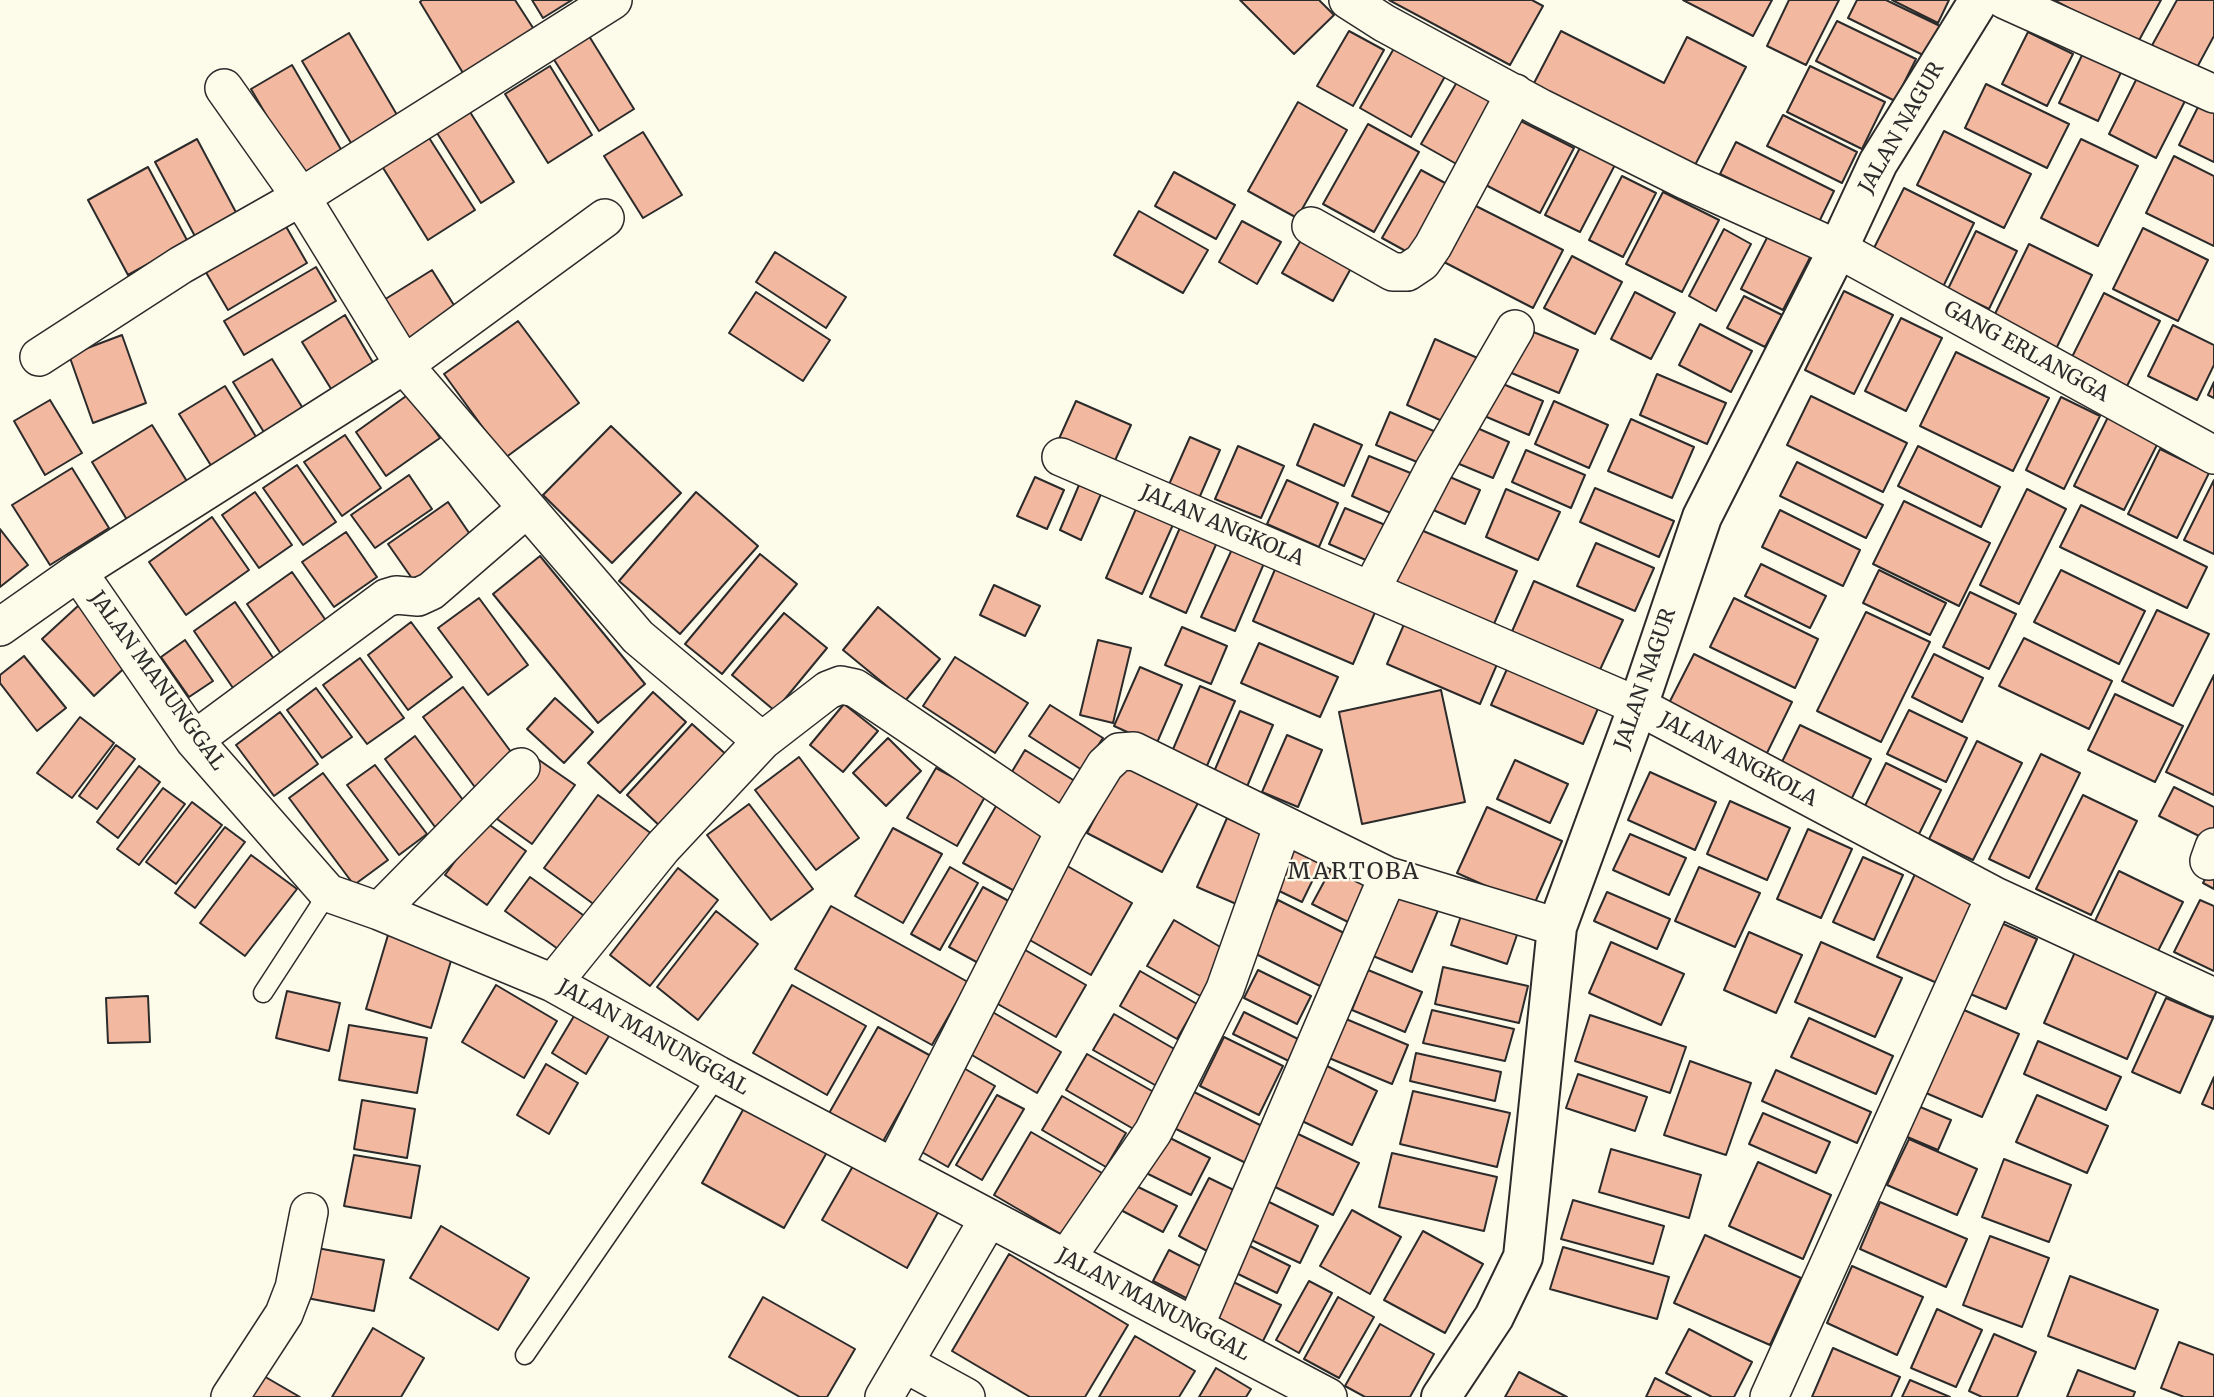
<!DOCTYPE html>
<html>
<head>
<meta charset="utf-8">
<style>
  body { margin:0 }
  canvas { display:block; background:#fdfbea }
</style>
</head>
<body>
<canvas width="2214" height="1397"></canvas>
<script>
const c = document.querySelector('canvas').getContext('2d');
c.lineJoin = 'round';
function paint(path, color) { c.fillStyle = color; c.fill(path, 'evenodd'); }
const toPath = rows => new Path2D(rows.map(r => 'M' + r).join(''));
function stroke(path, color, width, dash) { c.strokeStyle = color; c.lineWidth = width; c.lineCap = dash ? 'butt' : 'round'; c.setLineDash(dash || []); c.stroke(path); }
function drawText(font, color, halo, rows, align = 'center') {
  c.font = font + ' Merriweather,serif'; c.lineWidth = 5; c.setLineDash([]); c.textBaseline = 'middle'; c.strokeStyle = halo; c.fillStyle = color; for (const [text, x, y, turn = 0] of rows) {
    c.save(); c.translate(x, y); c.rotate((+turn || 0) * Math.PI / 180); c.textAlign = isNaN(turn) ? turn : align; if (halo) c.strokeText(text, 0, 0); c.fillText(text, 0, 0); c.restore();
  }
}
const building = toPath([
  [422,0,515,0,537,34,466,78,420,2,422,0],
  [532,0,572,0,543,18,532,0],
  [1240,0,1319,0,1334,15,1294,54,1240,0],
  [1389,0,1532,0,1543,6,1510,65,1389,0],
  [1683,0,1772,0,1753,36,1683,0],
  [1789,0,1839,0,1806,65,1767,46,1789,0],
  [1857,0,1886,0,1940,26,1925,56,1848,18,1857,0],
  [1892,0,1949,0,1938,23,1892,0],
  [2054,0,2161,0,2137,44,2054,0],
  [2177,0,2214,0,2214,36,2194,73,2150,49,2177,0],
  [1837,21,1916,59,1895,101,1816,61,1837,21],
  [1349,31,1384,50,1353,106,1317,86,1349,31],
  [1561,31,1664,83,1687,37,1746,67,1694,167,1533,85,1561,31],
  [2028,32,2073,54,2047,106,2002,84,2028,32],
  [349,33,400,120,354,148,302,61,349,33],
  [589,36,634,109,599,131,553,58,589,36],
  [1397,43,1448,71,1411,137,1360,108,1397,43],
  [2086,47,2124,66,2098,121,2059,103,2086,47],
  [292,65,346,158,305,182,251,89,292,65],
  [550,66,592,135,548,163,505,94,550,66],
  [1810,66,1885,102,1862,149,1787,112,1810,66],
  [2137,78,2185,101,2156,158,2109,134,2137,78],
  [1457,82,1496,103,1460,166,1421,144,1457,82],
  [1986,84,2069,124,2047,168,1965,128,1986,84],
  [1298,102,1347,130,1297,218,1248,191,1298,102],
  [2200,103,2214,110,2214,162,2179,145,2200,103],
  [470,112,514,182,481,203,437,133,470,112],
  [1507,114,1574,148,1540,213,1474,179,1507,114],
  [1783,115,1857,152,1842,183,1767,146,1783,115],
  [1368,124,1419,152,1374,232,1323,204,1368,124],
  [1944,131,2031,174,2004,228,1917,185,1944,131],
  [643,132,682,195,643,218,604,156,643,132],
  [426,133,475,210,428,240,380,163,426,133],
  [197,139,239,218,197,240,155,162,197,139],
  [2081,139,2138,166,2098,246,2041,218,2081,139],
  [1736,142,1834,191,1819,222,1720,174,1736,142],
  [1582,144,1617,161,1580,232,1545,215,1582,144],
  [2174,156,2214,176,2214,246,2146,213,2174,156],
  [148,167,188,242,128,275,88,200,148,167],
  [1421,170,1458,190,1420,259,1382,238,1421,170],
  [1174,172,1235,205,1216,239,1155,206,1174,172],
  [1622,176,1656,193,1623,257,1589,240,1622,176],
  [1904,188,1974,223,1941,291,1870,256,1904,188],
  [1663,192,1719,220,1682,292,1626,264,1663,192],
  [1472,204,1563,250,1533,308,1442,261,1472,204],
  [1139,211,1208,250,1183,293,1114,255,1139,211],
  [1242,221,1281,242,1257,284,1219,262,1242,221],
  [1775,222,1817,244,1783,310,1741,289,1775,222],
  [284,223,307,263,228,310,204,269,284,223],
  [2143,228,2208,260,2178,321,2113,289,2143,228],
  [1724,229,1751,244,1716,311,1689,296,1724,229],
  [1976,231,2017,251,1989,309,1948,289,1976,231],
  [1305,233,1355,261,1333,301,1282,273,1305,233],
  [2029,244,2092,275,2055,351,1992,320,2029,244],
  [775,252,846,297,826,328,756,282,775,252],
  [1572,256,1622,282,1595,334,1544,308,1572,256],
  [316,267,336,301,244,355,224,321,316,267],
  [432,270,462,318,410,352,379,303,432,270],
  [1844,291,1893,315,1854,394,1805,370,1844,291],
  [756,292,830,340,803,381,729,333,756,292],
  [1635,292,1675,313,1651,359,1611,339,1635,292],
  [2104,293,2160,321,2126,388,2070,361,2104,293],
  [1744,296,1782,315,1765,347,1727,328,1744,296],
  [345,315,375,366,333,392,302,342,345,315],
  [1901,318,1942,338,1906,411,1865,391,1901,318],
  [518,321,579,403,505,458,444,374,518,321],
  [1700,324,1752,351,1731,392,1679,365,1700,324],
  [2173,325,2214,345,2214,365,2197,400,2148,376,2173,325],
  [1521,327,1578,350,1559,393,1502,369,1521,327],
  [122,335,146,403,93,423,69,355,122,335],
  [1435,339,1482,360,1453,426,1407,405,1435,339],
  [1956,352,2049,398,2013,471,1920,426,1956,352],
  [272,359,309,418,270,442,233,382,272,359],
  [1657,374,1726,403,1707,444,1640,415,1657,374],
  [1496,381,1543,401,1529,435,1482,415,1496,381],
  [2214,382,2214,398,2208,395,2214,382],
  [225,386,261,445,215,472,179,414,225,386],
  [409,394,440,438,386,476,356,432,409,394],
  [1811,396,1907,443,1883,492,1787,445,1811,396],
  [2061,397,2100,416,2064,489,2026,470,2061,397],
  [50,400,82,453,45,475,14,421,50,400],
  [1076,401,1131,425,1113,465,1058,441,1076,401],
  [1554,401,1608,425,1589,468,1535,444,1554,401],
  [1390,412,1436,432,1422,464,1376,445,1390,412],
  [2110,413,2161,437,2124,510,2074,486,2110,413],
  [1631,419,1694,447,1672,498,1608,471,1631,419],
  [1314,424,1362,445,1344,486,1297,465,1314,424],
  [1468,424,1509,442,1493,478,1452,461,1468,424],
  [152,425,193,491,132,528,92,462,152,425],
  [611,426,681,493,612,563,543,495,611,426],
  [345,435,381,488,342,516,304,462,345,435],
  [1190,437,1220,450,1197,503,1167,489,1190,437],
  [1238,446,1284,466,1261,518,1215,499,1238,446],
  [1918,446,2000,487,1981,527,1898,486,1918,446],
  [2160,449,2209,473,2177,538,2128,514,2160,449],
  [1526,450,1585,475,1571,508,1512,482,1526,450],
  [1369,456,1413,474,1395,515,1352,496,1369,456],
  [1797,462,1883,505,1866,538,1780,496,1797,462],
  [297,465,336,522,303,545,263,488,297,465],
  [72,468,109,528,50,565,12,505,72,468],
  [1436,471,1480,490,1465,524,1422,505,1436,471],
  [409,475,432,509,375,548,351,515,409,475],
  [1035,477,1064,490,1047,529,1017,516,1035,477],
  [1287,480,1338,503,1319,547,1267,524,1287,480],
  [2214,480,2214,554,2184,540,2214,480],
  [1079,485,1101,494,1081,540,1060,530,1079,485],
  [1595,488,1674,521,1659,557,1580,522,1595,488],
  [1506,489,1560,512,1538,560,1486,537,1506,489],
  [2027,489,2066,509,2019,604,1980,585,2027,489],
  [255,492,292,545,259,568,222,515,255,492],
  [696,492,758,546,680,634,619,581,696,492],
  [1904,501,1990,543,1959,606,1873,564,1904,501],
  [448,502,478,546,418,587,388,544,448,502],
  [1139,502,1176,518,1142,594,1106,578,1139,502],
  [2081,505,2207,567,2187,608,2060,547,2081,505],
  [1345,508,1390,527,1375,564,1329,544,1345,508],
  [1780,510,1860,550,1843,586,1762,547,1780,510],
  [212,517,249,570,186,615,149,562,212,517],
  [1182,523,1218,540,1186,613,1150,597,1182,523],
  [1414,527,1517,571,1490,633,1387,588,1414,527],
  [0,529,28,565,0,587,0,529],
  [346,532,377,577,334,607,302,562,346,532],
  [1596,543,1654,568,1635,611,1577,586,1596,543],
  [1233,547,1265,561,1235,631,1201,617,1233,547],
  [760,554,797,584,722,674,685,644,760,554],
  [540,556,645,684,598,723,493,594,540,556],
  [1279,560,1379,603,1353,664,1253,621,1279,560],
  [1761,564,1826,596,1810,628,1745,596,1761,564],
  [1879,570,1946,603,1930,635,1863,603,1879,570],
  [2061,570,2145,611,2119,664,2034,622,2061,570],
  [292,572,327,622,281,654,247,604,292,572],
  [1534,581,1623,620,1598,674,1510,636,1534,581],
  [994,585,1040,606,1025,636,980,615,994,585],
  [1970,592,2016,614,1989,669,1943,647,1970,592],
  [479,598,528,665,488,695,438,628,479,598],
  [1734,598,1818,639,1795,688,1710,647,1734,598],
  [235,602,274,659,233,688,194,631,235,602],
  [79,605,131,662,94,696,42,639,79,605],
  [878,607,940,659,905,701,843,650,878,607],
  [2157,610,2209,634,2173,706,2122,681,2157,610],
  [1866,612,1930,642,1881,742,1817,711,1866,612],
  [784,613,827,648,775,711,732,675,784,613],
  [1408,615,1501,655,1480,704,1387,664,1408,615],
  [411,622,452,677,408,710,368,655,411,622],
  [1182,627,1227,646,1211,684,1165,665,1182,627],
  [2024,638,2112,681,2089,729,1999,686,2024,638],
  [185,640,213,681,189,697,161,657,185,640],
  [1098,640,1131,648,1113,723,1080,715,1098,640],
  [1259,643,1338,677,1320,717,1241,683,1259,643],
  [1694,654,1792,702,1766,755,1667,707,1694,654],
  [1934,654,1983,678,1962,722,1912,697,1934,654],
  [24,656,66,708,37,731,0,683,0,675,24,656],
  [955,657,1028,703,995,753,923,706,955,657],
  [360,658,404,718,367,744,323,685,360,658],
  [1511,660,1602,699,1583,744,1491,705,1511,660],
  [1140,667,1182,685,1156,745,1114,726,1140,667],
  [2214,675,2214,795,2166,772,2214,675],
  [1200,686,1235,701,1206,768,1171,754,1200,686],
  [463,687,517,760,477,790,423,717,463,687],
  [316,688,352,737,322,758,287,710,316,688],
  [1441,690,1465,802,1362,824,1339,712,1441,690],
  [653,692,686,722,620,793,588,763,653,692],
  [2115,694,2183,726,2155,782,2088,750,2115,694],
  [555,698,593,732,564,763,527,729,555,698],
  [844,704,878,731,843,772,810,745,844,704],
  [1050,705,1103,738,1082,770,1029,736,1050,705],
  [1909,710,1967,738,1946,782,1887,754,1909,710],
  [1240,711,1273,725,1246,789,1213,774,1240,711],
  [280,712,318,764,274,796,236,745,280,712],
  [80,717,114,743,72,798,37,773,80,717],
  [692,724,729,757,663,829,627,795,692,724],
  [1800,725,1871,759,1848,806,1777,772,1800,725],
  [1287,735,1322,750,1298,807,1262,792,1287,735],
  [415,736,466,804,435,827,385,759,415,736],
  [888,738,921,771,886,806,853,773,888,738],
  [1977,741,2022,763,1973,860,1929,839,1977,741],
  [116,745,135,759,97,809,79,796,116,745],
  [1025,750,1078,783,1062,808,1010,775,1025,750],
  [2041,754,2080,773,2029,878,1989,859,2041,754],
  [799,757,859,838,816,870,755,790,799,757],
  [539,760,575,785,532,844,497,819,539,760],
  [1515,760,1568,784,1550,823,1497,799,1515,760],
  [1886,763,1941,790,1914,844,1859,818,1886,763],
  [1123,764,1198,803,1162,872,1087,833,1123,764],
  [375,765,427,834,399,855,347,785,375,765],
  [139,766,160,782,118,838,97,822,139,766],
  [936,768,986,795,957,846,907,818,936,768],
  [1650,772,1716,802,1695,850,1628,820,1650,772],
  [323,773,388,860,354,885,289,798,323,773],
  [2174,787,2214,807,2214,830,2209,841,2159,816,2174,787],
  [163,788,185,804,139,865,117,849,163,788],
  [598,795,652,834,599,908,544,868,598,795],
  [2083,795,2137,821,2091,915,2036,889,2083,795],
  [999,801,1055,833,1020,894,963,863,999,801],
  [1730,801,1790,828,1767,880,1707,854,1730,801],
  [192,802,222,825,176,884,146,862,192,802],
  [749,804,813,889,771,920,707,835,749,804],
  [1487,807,1562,841,1533,907,1457,873,1487,807],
  [1227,818,1271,837,1241,906,1197,887,1227,818],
  [484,821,526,851,487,905,445,875,484,821],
  [225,827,245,842,195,908,175,893,225,827],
  [893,828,942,854,903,923,855,896,893,828],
  [1808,829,1852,849,1821,918,1777,899,1808,829],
  [1630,834,1686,858,1669,895,1613,870,1630,834],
  [1292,849,1321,863,1302,902,1273,888,1292,849],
  [251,855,297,889,245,956,200,923,251,855],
  [1863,857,1903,875,1874,940,1833,922,1863,857],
  [2214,861,2214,889,2203,883,2214,861],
  [1062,863,1132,903,1091,975,1021,935,1062,863],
  [950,867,978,883,940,950,911,934,950,867],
  [1332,867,1371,886,1352,924,1312,904,1332,867],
  [1699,867,1760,893,1735,947,1675,921,1699,867],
  [678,868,718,900,650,986,610,955,678,868],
  [2119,871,2183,902,2158,951,2095,921,2119,871],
  [1915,874,1982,903,1944,986,1877,957,1915,874],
  [530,877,590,920,565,954,505,911,530,877],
  [983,887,1016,905,982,965,949,947,983,887],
  [1400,891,1439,908,1412,972,1373,956,1400,891],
  [1607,892,1670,919,1657,949,1594,921,1607,892],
  [1278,900,1350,936,1324,988,1252,952,1278,900],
  [2200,900,2214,906,2214,971,2174,952,2200,900],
  [831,906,968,982,932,1045,795,969,831,906],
  [1463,910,1519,929,1507,964,1451,945,1463,910],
  [716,911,758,944,698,1020,657,987,716,911],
  [1174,920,1229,952,1202,997,1147,966,1174,920],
  [1999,922,2037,939,2006,1009,1968,993,1999,922],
  [1749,932,1802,955,1776,1013,1724,990,1749,932],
  [388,935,453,954,431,1028,366,1009,388,935],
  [1611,942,1684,974,1661,1025,1589,993,1611,942],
  [1821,942,1902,978,1875,1037,1795,1002,1821,942],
  [1020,947,1086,985,1056,1037,989,999,1020,947],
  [2075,952,2158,988,2127,1059,2044,1023,2075,952],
  [1443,967,1528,986,1519,1023,1435,1004,1443,967],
  [1258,970,1311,996,1297,1024,1244,998,1258,970],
  [1368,970,1422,992,1405,1032,1352,1010,1368,970],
  [1140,971,1197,1004,1177,1039,1120,1006,1140,971],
  [496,985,557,1021,524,1078,462,1042,496,985],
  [792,985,866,1026,827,1095,753,1053,792,985],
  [287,991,340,1003,329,1051,276,1038,287,991],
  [148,996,150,1042,108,1043,106,998,148,996],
  [2166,998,2213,1018,2180,1093,2132,1072,2166,998],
  [989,1010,1061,1052,1037,1093,965,1051,989,1010],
  [1432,1010,1514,1029,1505,1061,1423,1043,1432,1010],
  [1964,1010,2019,1034,1982,1117,1926,1093,1964,1010],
  [577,1011,612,1031,586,1074,552,1053,577,1011],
  [1244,1012,1304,1042,1293,1063,1233,1034,1244,1012],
  [1114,1014,1183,1054,1162,1089,1093,1050,1114,1014],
  [1590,1015,1686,1047,1670,1093,1575,1061,1590,1015],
  [1809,1018,1893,1056,1876,1094,1791,1057,1809,1018],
  [1346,1019,1408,1045,1392,1084,1329,1058,1346,1019],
  [349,1025,427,1038,417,1093,339,1080,349,1025],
  [878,1027,931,1056,881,1145,828,1115,878,1027],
  [1224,1037,1283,1066,1259,1115,1200,1086,1224,1037],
  [2038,1041,2121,1077,2106,1110,2024,1074,2038,1041],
  [1416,1053,1501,1072,1495,1101,1410,1081,1416,1053],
  [1087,1054,1159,1095,1137,1131,1066,1090,1087,1054],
  [1690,1061,1751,1083,1726,1155,1664,1135,1690,1061],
  [546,1064,578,1083,549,1134,517,1115,546,1064],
  [960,1066,995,1086,948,1167,913,1147,960,1066],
  [1327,1066,1377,1091,1352,1145,1300,1120,1327,1066],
  [1776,1070,1871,1112,1857,1143,1762,1101,1776,1070],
  [1578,1074,1647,1097,1635,1131,1566,1108,1578,1074],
  [2214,1077,2214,1109,2202,1104,2214,1077],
  [1192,1091,1270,1130,1252,1166,1174,1128,1192,1091],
  [1413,1091,1510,1113,1497,1167,1400,1144,1413,1091],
  [997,1095,1024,1109,982,1180,956,1165,997,1095],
  [2037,1095,2108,1126,2087,1173,2016,1142,2037,1095],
  [1062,1096,1126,1133,1106,1167,1042,1130,1062,1096],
  [362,1100,415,1109,407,1158,354,1149,362,1100],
  [748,1101,830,1147,784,1228,702,1183,748,1101],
  [1918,1106,1951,1120,1938,1150,1905,1136,1918,1106],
  [1763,1113,1830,1142,1816,1173,1749,1144,1763,1113],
  [1031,1132,1102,1173,1064,1236,994,1195,1031,1132],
  [1160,1133,1210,1158,1191,1195,1140,1170,1160,1133],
  [1296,1133,1359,1163,1333,1215,1271,1185,1296,1133],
  [1909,1139,1977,1169,1957,1215,1887,1185,1909,1139],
  [1611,1149,1701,1175,1689,1218,1599,1192,1611,1149],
  [1392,1153,1497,1177,1484,1231,1379,1207,1392,1153],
  [354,1155,420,1166,411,1218,344,1206,354,1155],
  [857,1159,941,1207,907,1268,822,1220,857,1159],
  [2004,1159,2071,1185,2049,1242,1982,1217,2004,1159],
  [1758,1162,1831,1195,1803,1259,1729,1226,1758,1162],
  [1209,1178,1242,1194,1211,1253,1179,1236,1209,1178],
  [1128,1182,1177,1206,1163,1232,1115,1207,1128,1182],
  [1263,1199,1318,1226,1300,1263,1245,1237,1263,1199],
  [1573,1200,1664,1226,1653,1264,1561,1239,1573,1200],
  [1880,1202,1967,1239,1946,1287,1860,1249,1880,1202],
  [1352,1210,1401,1237,1370,1294,1320,1266,1352,1210],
  [441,1226,529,1278,498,1330,410,1278,441,1226],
  [1423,1231,1483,1264,1445,1333,1384,1300,1423,1231],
  [1705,1235,1801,1278,1770,1345,1674,1303,1705,1235],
  [1990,1236,2049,1258,2022,1327,1963,1305,1990,1236],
  [1244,1243,1290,1266,1277,1293,1230,1270,1244,1243],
  [1563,1247,1669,1277,1657,1319,1550,1289,1563,1247],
  [317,1248,384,1260,374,1311,307,1298,317,1248],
  [1169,1250,1204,1268,1188,1299,1153,1281,1169,1250],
  [1009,1254,1128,1325,1085,1397,1030,1397,952,1351,1009,1254],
  [1852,1266,1923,1297,1897,1355,1827,1323,1852,1266],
  [2070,1276,2158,1310,2135,1369,2048,1336,2070,1276],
  [1225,1278,1281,1305,1260,1347,1205,1320,1225,1278],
  [1309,1281,1332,1293,1299,1353,1276,1340,1309,1281],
  [763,1297,855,1349,827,1397,800,1397,729,1357,763,1297],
  [1338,1297,1374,1317,1339,1378,1304,1359,1338,1297],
  [1937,1309,1982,1330,1956,1387,1911,1368,1937,1309],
  [1380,1324,1434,1354,1410,1397,1365,1397,1345,1386,1380,1324],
  [373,1328,424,1358,401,1397,332,1397,373,1328],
  [1689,1329,1752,1362,1734,1397,1712,1397,1666,1373,1689,1329],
  [1994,1334,2036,1352,2017,1397,1982,1397,1969,1391,1994,1334],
  [1135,1336,1195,1371,1179,1397,1099,1397,1135,1336],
  [2179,1342,2214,1355,2214,1397,2184,1397,2161,1388,2179,1342],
  [1833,1348,1900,1377,1891,1397,1812,1397,1833,1348],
  [1216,1368,1251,1389,1246,1397,1199,1397,1216,1368],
  [2078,1370,2135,1392,2133,1397,2067,1397,2078,1370],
  [1519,1372,1567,1397,1505,1397,1519,1372],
  [262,1375,300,1397,248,1397,262,1375],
  [1655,1378,1691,1397,1646,1397,1655,1378],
  [1910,1380,1950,1397,1902,1397,1910,1380]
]);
paint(building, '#f2b8a0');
stroke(building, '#2b2b2b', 2);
const service = toPath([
  [263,993,328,893],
  [525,1355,718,1075]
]);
const minor = toPath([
  [1348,0,1384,23,1541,108,1687,181,1838,249,2214,455],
  [2005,0,2214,94],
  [224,88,301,197,404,365,638,637,762,741],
  [1311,226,1393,272,1407,272,1422,262,1433,246,1515,93],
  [39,357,181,265,301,197,613,0],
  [1061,457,1638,706,1995,896,2214,997],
  [78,572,194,740,328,893,379,911,553,983,718,1075,1328,1397],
  [1371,590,1434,469,1515,329],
  [0,627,78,572,404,365,605,218],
  [194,740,386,598,396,595,418,597,431,591,526,509],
  [2209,861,2214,847],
  [379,911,521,767],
  [553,983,663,847,762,741,828,690,841,685,855,688,1065,830],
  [894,1167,1065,830,1105,765,1119,752,1134,751,1388,876,1557,927],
  [1066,1259,1153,1132,1225,989,1283,825],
  [1195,1326,1388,876],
  [904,1363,966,1397],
  [230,1397,284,1314,294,1288,309,1212],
  [884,1397,989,1218],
  [1769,1397,1995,896]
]);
const tertiary = toPath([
  [1441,1397,1494,1317,1523,1257,1557,927,1638,706,1702,517,1838,249,1878,163,1979,0]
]);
stroke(service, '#2b2b2b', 21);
stroke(minor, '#2b2b2b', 40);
stroke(tertiary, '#2b2b2b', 42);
stroke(service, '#fdfbea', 18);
stroke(minor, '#fdfbea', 37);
stroke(tertiary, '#fdfbea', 38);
drawText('21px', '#2b2b2b', '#fdfbea', [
  ["JALAN NAGUR",1902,128,-60],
  ["GANG ERLANGGA",2026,352,29],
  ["JALAN ANGKOLA",1222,526,23],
  ["JALAN NAGUR",1646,679,-71],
  ["JALAN MANUNGGAL",157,681,54],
  ["JALAN ANGKOLA",1738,760,28],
  ["JALAN MANUNGGAL",653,1038,29],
  ["JALAN MANUNGGAL",1153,1305,28]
]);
c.letterSpacing = '2px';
drawText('23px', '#2b2b2b', '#fdfbea', [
  ["MARTOBA",1354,872]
]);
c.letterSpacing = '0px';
</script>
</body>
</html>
